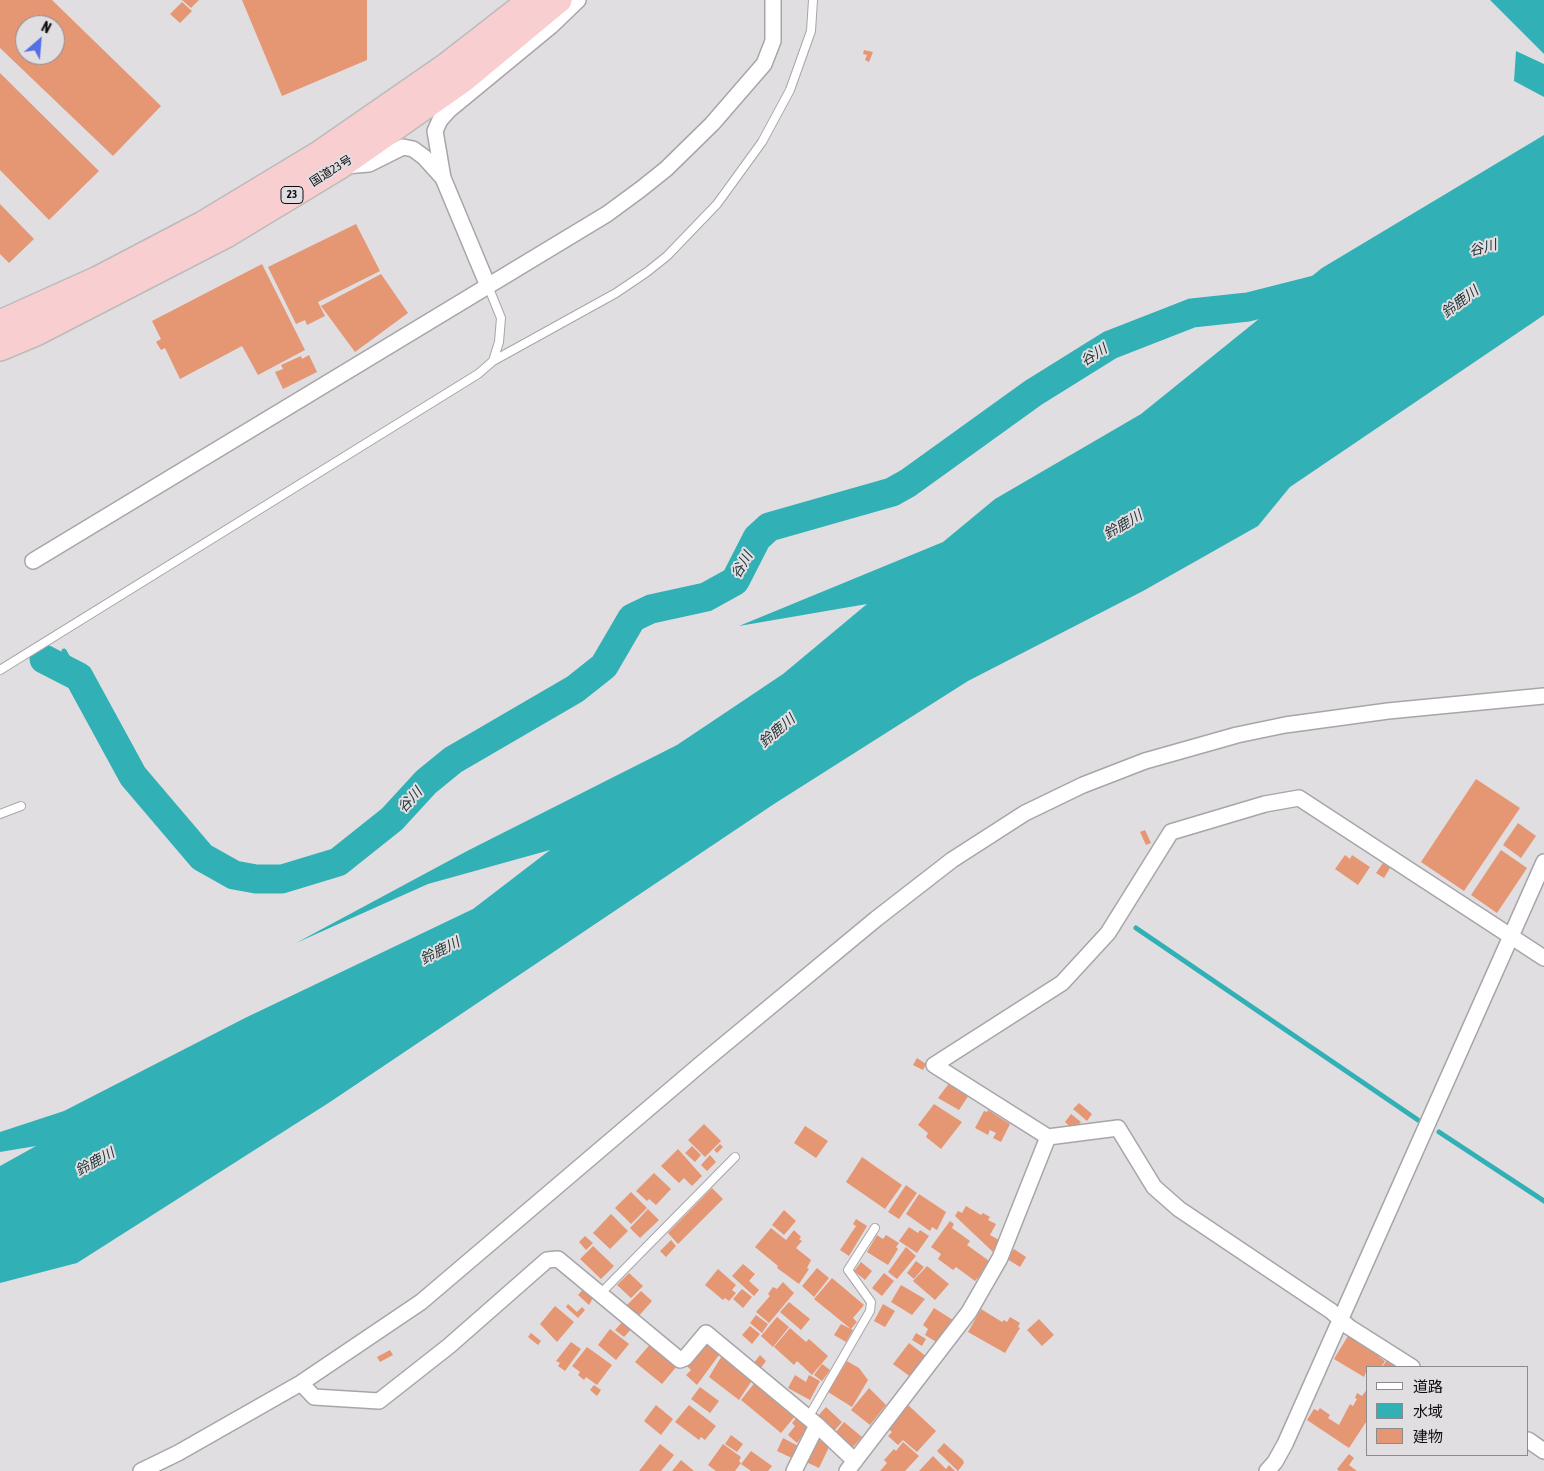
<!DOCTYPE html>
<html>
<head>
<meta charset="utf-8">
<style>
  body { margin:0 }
  #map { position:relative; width:1544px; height:1471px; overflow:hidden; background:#e1dee2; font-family:"Asap Condensed","Noto Sans JP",sans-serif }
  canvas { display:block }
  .legend { position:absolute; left:1366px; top:1366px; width:162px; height:90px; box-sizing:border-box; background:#e1dee2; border:1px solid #8c8a8d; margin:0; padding:6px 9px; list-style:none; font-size:15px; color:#0d0c0e }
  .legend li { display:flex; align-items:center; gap:10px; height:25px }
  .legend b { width:25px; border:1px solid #8c8a8d }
  .north { position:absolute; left:15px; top:15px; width:50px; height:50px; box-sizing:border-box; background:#e1dee2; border:1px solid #8c8a8d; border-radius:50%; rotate:27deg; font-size:14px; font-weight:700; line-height:20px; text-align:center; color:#0d0c0e }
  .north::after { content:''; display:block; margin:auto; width:18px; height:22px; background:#556fe5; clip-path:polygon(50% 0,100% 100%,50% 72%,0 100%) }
</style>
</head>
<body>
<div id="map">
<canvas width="1544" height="1471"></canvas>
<ul class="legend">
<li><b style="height:6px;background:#fff"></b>道路</li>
<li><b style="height:14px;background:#31b1b6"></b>水域</li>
<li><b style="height:14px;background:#e59673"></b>建物</li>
</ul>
<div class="north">N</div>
</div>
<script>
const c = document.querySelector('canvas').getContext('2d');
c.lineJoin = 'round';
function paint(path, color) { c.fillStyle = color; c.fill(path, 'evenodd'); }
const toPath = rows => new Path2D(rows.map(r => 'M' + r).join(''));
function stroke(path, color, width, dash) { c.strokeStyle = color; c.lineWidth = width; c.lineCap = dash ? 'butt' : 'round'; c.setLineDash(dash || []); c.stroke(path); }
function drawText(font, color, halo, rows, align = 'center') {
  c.font = font + ' "Asap Condensed","Noto Sans JP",sans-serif'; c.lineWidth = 4; c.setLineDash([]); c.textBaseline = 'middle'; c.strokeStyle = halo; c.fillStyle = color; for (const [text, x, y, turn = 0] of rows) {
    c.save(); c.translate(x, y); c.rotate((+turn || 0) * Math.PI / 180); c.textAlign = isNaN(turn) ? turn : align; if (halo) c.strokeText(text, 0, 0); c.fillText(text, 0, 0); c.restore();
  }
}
paint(toPath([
  [1490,0,1544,0,1544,54],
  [1516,51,1544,64,1544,97,1514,81],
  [1544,135,1544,315,1290,487,1258,526,1143,591,968,681,774,804,330,1102,77,1263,0,1283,0,1166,36,1146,0,1152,0,1132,64,1111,245,1018,473,909,550,850,428,884,296,943,469,850,677,745,783,674,867,604,739,626,943,542,995,499,1141,414,1322,268]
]), '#31b1b6');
stroke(toPath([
  [64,651,79,677],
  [1136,928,1418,1120],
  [1439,1132,1544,1201]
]), '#31b1b6', 5);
stroke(toPath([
  [44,659,79,677,133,776,202,857,234,875,256,879,282,879,338,862,392,819,426,782,453,760,575,689,604,666,632,618,651,609,706,597,735,581,757,538,769,527,892,492,908,483,1033,393,1110,345,1192,313,1248,307,1323,288]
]), '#31b1b6', 29);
paint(toPath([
  [0,0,52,0,161,106,113,156,0,48],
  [25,25,55,25,55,55,25,55],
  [182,0,199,0,191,8],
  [242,0,367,0,367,60,282,96],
  [182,2,192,11,180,23,170,14],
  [864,50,873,52,869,62,865,60,867,55,863,54],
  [0,73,99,171,49,220,0,170],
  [0,204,34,239,9,263,0,254],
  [356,224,380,271,318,302,325,316,307,325,305,320,296,324,268,267],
  [262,264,305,350,258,375,242,346,180,379,165,348,161,350,156,342,161,339,152,321],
  [381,274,408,313,355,352,321,306],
  [309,355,317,372,283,389,275,372,283,369,281,365,301,356,302,359],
  [1476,779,1520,808,1464,891,1421,862],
  [1518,823,1536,836,1521,858,1503,845],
  [1145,830,1151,843,1146,845,1140,832],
  [1501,850,1527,868,1497,913,1471,895],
  [1345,855,1350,859,1352,855,1370,867,1358,885,1335,869],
  [1383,863,1390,868,1384,878,1376,873],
  [917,1058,926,1064,923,1070,913,1065],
  [950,1082,969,1095,959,1110,938,1098],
  [1079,1103,1092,1114,1087,1121,1073,1109],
  [934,1104,962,1122,941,1149,926,1137,928,1133,918,1125],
  [988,1110,1010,1124,1001,1142,993,1138,996,1133,990,1130,988,1135,975,1128,984,1111,987,1112],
  [1071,1114,1081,1122,1074,1130,1065,1122],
  [704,1124,721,1141,705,1157,688,1140],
  [805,1126,828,1141,816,1158,794,1143],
  [720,1144,723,1147,717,1153,714,1150],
  [692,1146,701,1155,695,1162,685,1153],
  [678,1149,702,1176,692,1186,684,1178,679,1183,661,1166],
  [710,1155,716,1162,707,1171,701,1165],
  [862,1157,902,1185,885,1209,846,1182],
  [654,1173,671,1189,656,1205,649,1199,647,1201,636,1191],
  [906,1185,917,1193,899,1219,888,1212],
  [712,1188,723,1199,678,1244,668,1233],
  [631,1192,647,1208,631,1224,615,1208],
  [919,1194,946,1212,937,1230,932,1227,930,1231,906,1214],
  [966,1206,981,1215,983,1213,990,1217,988,1220,996,1224,990,1235,999,1240,993,1252,955,1216,958,1211,962,1213],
  [648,1209,659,1220,640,1238,630,1228],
  [784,1210,796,1221,784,1235,772,1225],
  [611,1214,628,1231,610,1249,593,1233],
  [856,1219,867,1226,849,1256,840,1250,856,1226,853,1224],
  [950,1221,954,1224,952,1228,970,1241,967,1245,992,1263,975,1281,956,1267,953,1270,938,1259,941,1254,931,1247],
  [909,1227,918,1233,920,1230,929,1236,917,1253,899,1241],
  [771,1228,786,1240,794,1230,801,1237,799,1239,802,1241,796,1248,811,1260,807,1268,809,1269,799,1284,777,1268,778,1266,755,1247],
  [877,1235,883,1239,886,1235,899,1243,896,1247,898,1249,888,1265,867,1252],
  [585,1236,593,1243,586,1250,579,1242],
  [671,1240,676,1246,666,1257,660,1251],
  [593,1246,614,1266,601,1279,580,1259],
  [906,1247,916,1256,897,1279,888,1272],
  [1014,1249,1026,1257,1020,1267,1007,1259],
  [916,1261,924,1267,914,1279,907,1273],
  [861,1262,872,1271,865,1280,854,1271],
  [743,1264,755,1274,749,1281,759,1290,754,1296,732,1276],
  [927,1266,949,1284,935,1300,913,1281],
  [817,1268,829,1278,814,1297,802,1286],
  [718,1269,736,1285,732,1290,736,1293,729,1301,725,1298,723,1300,705,1285],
  [629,1273,643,1286,631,1298,617,1285],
  [884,1273,894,1281,882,1296,872,1288],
  [832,1278,864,1305,853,1318,857,1322,851,1329,814,1299],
  [783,1282,794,1293,769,1323,756,1312,770,1296,768,1294,773,1287,777,1289],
  [901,1285,925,1299,912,1315,891,1302],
  [584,1288,594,1296,589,1305,578,1295],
  [742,1289,752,1297,743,1308,733,1299],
  [641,1291,652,1301,637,1318,625,1307],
  [789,1302,810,1319,801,1330,780,1312],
  [568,1304,577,1312,582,1307,585,1310,578,1318,566,1307],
  [883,1304,895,1311,885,1327,874,1321],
  [555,1306,574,1322,557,1342,540,1324],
  [934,1308,953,1320,938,1343,925,1335,928,1329,923,1325],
  [981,1309,1002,1322,1004,1320,1007,1322,1010,1317,1020,1323,1018,1327,1020,1328,1005,1353,968,1332],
  [756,1315,768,1324,762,1333,750,1323],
  [777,1317,789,1327,773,1347,761,1336],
  [1039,1319,1054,1335,1042,1346,1027,1330],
  [624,1320,633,1327,624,1337,615,1330],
  [841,1324,853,1330,846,1342,834,1335],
  [750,1326,760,1334,752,1344,742,1335],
  [790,1328,806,1342,809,1339,828,1356,812,1375,797,1361,794,1365,774,1347],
  [610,1329,629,1344,616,1360,598,1345],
  [531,1333,541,1341,538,1345,528,1337],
  [916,1333,926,1339,922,1346,912,1340],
  [1348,1336,1380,1355,1379,1357,1385,1361,1381,1367,1368,1367,1364,1377,1334,1359],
  [571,1342,581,1349,565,1371,558,1366,560,1363,556,1361],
  [652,1342,677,1366,662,1384,635,1362],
  [706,1343,719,1355,697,1385,686,1375,691,1370,687,1366],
  [909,1343,927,1357,912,1378,893,1364],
  [587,1347,612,1365,597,1385,586,1377,584,1380,578,1375,580,1372,572,1366],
  [390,1350,393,1355,380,1362,377,1357],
  [723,1354,753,1379,739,1400,709,1377],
  [760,1355,766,1361,760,1369,753,1364],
  [1387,1360,1399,1367,1382,1367],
  [847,1361,859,1368,868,1380,852,1407,828,1392],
  [822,1364,830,1370,822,1381,814,1375],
  [795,1375,806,1382,809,1375,820,1381,810,1400,788,1388],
  [756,1381,796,1415,781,1433,741,1400],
  [594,1385,601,1390,597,1396,590,1390],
  [700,1387,719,1401,710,1413,691,1399],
  [869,1388,886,1405,870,1425,851,1410],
  [1368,1388,1368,1419,1349,1448,1307,1420,1314,1409,1318,1411,1320,1408,1330,1415,1328,1418,1339,1425,1350,1404,1353,1406,1357,1399,1355,1398,1357,1393,1362,1396],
  [907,1404,936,1431,917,1452,903,1440,898,1445,888,1436,892,1432,886,1427],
  [656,1405,673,1419,661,1435,644,1421],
  [689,1405,716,1426,705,1440,701,1437,699,1440,675,1422],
  [826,1407,842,1422,834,1431,816,1418],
  [798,1416,809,1426,797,1443,788,1435,795,1426,792,1423],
  [844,1422,862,1437,852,1448,835,1433],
  [731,1435,743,1444,737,1452,725,1444],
  [783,1438,800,1447,794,1459,777,1451],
  [815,1438,830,1445,819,1468,804,1461],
  [903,1442,919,1456,905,1471,880,1471,887,1463,884,1460,894,1449,896,1451],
  [944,1443,963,1460,964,1463,958,1471,937,1451],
  [660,1444,674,1455,661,1471,639,1471],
  [723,1444,741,1457,739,1461,741,1463,735,1471,716,1471,708,1465],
  [751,1451,772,1466,768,1471,751,1471,741,1464],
  [1349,1454,1354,1458,1349,1465,1357,1471,1339,1471,1337,1469],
  [933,1456,946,1469,949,1465,955,1471,919,1471],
  [681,1460,694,1471,672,1471]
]), '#e59673');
const service = toPath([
  [493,361,616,293,647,272,667,256,717,204,762,142,790,90,811,31,813,0],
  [0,670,478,374,493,361,499,342,501,318,488,286],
  [0,814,21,806],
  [600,1294,735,1157],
  [808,1418,870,1311,871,1302,848,1270,875,1228]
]);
const minor = toPath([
  [344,166,369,164,403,147,413,149,424,157,442,177],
  [488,286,443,178,435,131,440,120,449,110,551,26,578,0],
  [33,561,607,214,641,189,666,169,712,124,764,64,773,41,773,0],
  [1412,1367,1349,1327,1331,1311,1179,1209,1154,1187,1118,1128,1048,1137,934,1065,1062,983,1108,933,1171,832,1265,804,1299,798,1544,958],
  [301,1383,314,1397,379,1401,449,1346,547,1260,558,1259,680,1360,685,1358,706,1333,817,1425,855,1461],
  [1528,1440,1544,1451],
  [141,1471,178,1453,301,1383,421,1302,702,1063,876,919,952,860,1025,813,1083,785,1145,761,1237,735,1285,725,1388,711,1544,696],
  [794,1471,817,1425],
  [847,1471,969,1312,1000,1258,1048,1137],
  [1267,1471,1275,1462,1285,1444,1544,862]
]);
const trunk = toPath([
  [0,323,98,279,203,224,319,154,446,66,531,0],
  [0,348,36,333,226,235,340,166,464,79,559,0]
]);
stroke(service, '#a8a5a9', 10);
stroke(minor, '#a8a5a9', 18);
stroke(trunk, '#bbbbbc', 28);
stroke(service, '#fff', 8);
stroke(minor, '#fff', 15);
stroke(trunk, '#f8ced0', 25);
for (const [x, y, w] of [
  [292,195,22]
]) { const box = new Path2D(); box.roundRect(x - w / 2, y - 8.5, w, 17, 4); c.fillStyle = '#e1dee2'; c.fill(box); stroke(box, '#0d0c0e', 1); }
drawText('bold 11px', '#0d0c0e', null, [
  ["23",292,195]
]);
drawText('12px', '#0d0c0e', '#e1dee2', [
  ["国道23号",331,171,-32]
]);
drawText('italic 14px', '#1d3233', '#e1dee2', [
  ["谷川",1483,248,-14],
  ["鈴鹿川",1460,302,-37],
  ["谷川",1094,355,-32],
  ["鈴鹿川",1123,525,-31],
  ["谷川",742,565,-60],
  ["鈴鹿川",777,731,-41],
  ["谷川",410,800,-47],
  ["鈴鹿川",440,951,-27],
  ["鈴鹿川",95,1162,-29]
]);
</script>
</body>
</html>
